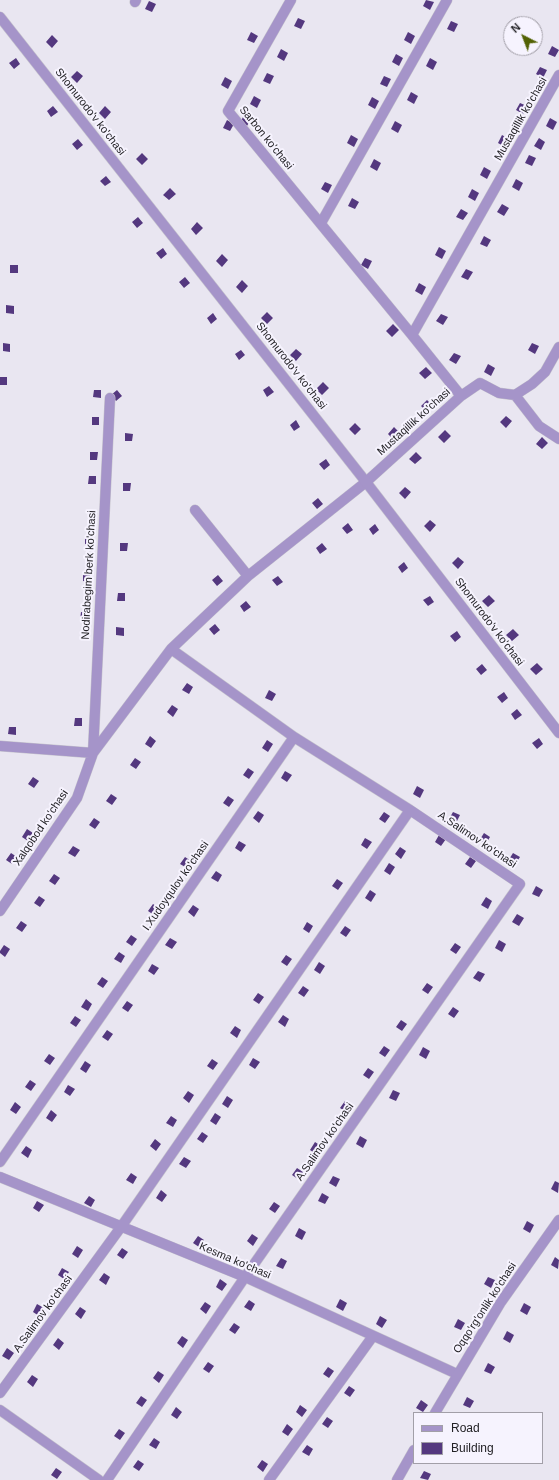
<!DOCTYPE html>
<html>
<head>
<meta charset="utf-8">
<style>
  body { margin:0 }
  #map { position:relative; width:559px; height:1480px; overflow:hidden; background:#e9e6f1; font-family:Arial,sans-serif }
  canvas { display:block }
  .legend { position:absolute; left:413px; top:1412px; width:130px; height:52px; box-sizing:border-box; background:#f6f3fe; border:1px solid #a29fa8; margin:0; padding:5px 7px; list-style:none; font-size:12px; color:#232226 }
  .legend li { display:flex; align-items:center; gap:8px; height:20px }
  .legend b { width:20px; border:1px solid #a29fa8 }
  .north { position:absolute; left:503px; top:16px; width:40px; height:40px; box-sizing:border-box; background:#f6f3fe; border:1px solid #a29fa8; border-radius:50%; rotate:318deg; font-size:11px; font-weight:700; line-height:16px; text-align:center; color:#232226 }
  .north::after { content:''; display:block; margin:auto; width:14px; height:18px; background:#536205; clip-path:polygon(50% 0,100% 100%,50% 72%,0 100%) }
</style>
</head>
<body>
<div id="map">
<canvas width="559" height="1480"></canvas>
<ul class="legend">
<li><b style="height:5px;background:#a594c9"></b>Road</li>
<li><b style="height:11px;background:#54387f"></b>Building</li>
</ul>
<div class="north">N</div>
</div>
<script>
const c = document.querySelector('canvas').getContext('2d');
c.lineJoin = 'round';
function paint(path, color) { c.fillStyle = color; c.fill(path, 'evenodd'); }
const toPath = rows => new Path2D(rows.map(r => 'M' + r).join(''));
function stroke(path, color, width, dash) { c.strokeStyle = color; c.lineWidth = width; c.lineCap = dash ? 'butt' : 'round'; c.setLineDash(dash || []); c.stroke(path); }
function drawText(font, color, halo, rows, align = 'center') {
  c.font = font + ' Arial,sans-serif'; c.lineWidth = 4; c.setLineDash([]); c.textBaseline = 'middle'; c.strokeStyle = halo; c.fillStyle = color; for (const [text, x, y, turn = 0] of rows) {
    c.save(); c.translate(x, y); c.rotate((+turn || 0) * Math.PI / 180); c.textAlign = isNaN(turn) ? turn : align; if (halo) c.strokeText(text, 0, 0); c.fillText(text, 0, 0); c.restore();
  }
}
paint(toPath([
  [426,0,434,2,430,10,423,6],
  [149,1,156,4,152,12,145,9],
  [298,18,305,21,301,29,294,26],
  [451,21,458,24,454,32,447,29],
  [251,32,258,36,254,43,247,40],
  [408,32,415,36,411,44,404,40],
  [52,35,58,41,52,48,46,42],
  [552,46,559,50,555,57,548,54],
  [281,49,288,53,284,61,277,57],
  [396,54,403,58,399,66,392,62],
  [16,58,20,64,14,69,9,63],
  [430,58,437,62,433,70,426,66],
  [540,67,547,70,543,78,536,74],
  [77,71,83,76,77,83,71,77],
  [267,73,274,76,270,84,263,81],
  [384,76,391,79,387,87,380,84],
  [225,77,232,81,228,89,221,85],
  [411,92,418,96,414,104,407,100],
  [254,96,261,100,257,108,250,104],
  [372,97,379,101,375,109,368,105],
  [520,103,527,106,523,114,516,110],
  [53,106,58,112,51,117,47,111],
  [105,106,111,112,105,119,99,113],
  [244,115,251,119,247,126,240,123],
  [550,118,557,122,553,130,546,126],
  [227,120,234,124,230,131,223,128],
  [395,121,402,125,398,133,391,129],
  [351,135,358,139,354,147,347,143],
  [502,135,509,139,505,147,498,143],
  [539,138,545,142,541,150,534,146],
  [78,139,83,145,77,150,72,144],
  [142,153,148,159,142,165,136,159],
  [529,155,536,158,532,166,525,163],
  [374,159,381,163,377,171,370,167],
  [484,167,491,171,487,179,480,175],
  [106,176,111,182,105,186,100,181],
  [516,179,523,183,519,191,512,187],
  [325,182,332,185,328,193,321,189],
  [170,188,176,194,169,200,163,195],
  [472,189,479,193,475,201,468,197],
  [352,198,359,202,355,209,348,206],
  [502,204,509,208,504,216,497,212],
  [461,209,468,213,463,220,456,217],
  [138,217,143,223,137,228,132,222],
  [197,222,203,228,196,235,191,229],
  [484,236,491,240,487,247,480,244],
  [439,247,446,251,442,259,435,255],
  [163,248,167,254,161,259,156,253],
  [222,254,228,260,222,267,216,261],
  [365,258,372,261,368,269,361,265],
  [10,265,18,265,18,273,10,273],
  [466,269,473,272,468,280,461,277],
  [185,277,190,283,184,288,179,282],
  [242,280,248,286,242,293,236,287],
  [419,283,426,287,422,295,415,291],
  [6,305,14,306,14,314,6,313],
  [267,312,273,318,267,324,261,318],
  [213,313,217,319,211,324,207,318],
  [441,314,448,317,443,325,436,321],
  [393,324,399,330,392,337,386,331],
  [3,343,10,344,10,352,3,351],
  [532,343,539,346,535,354,528,350],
  [296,349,302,354,296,361,290,355],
  [241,350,245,355,239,360,235,354],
  [454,353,461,356,456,364,449,360],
  [488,364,495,368,491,376,484,372],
  [426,367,432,373,425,379,419,373],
  [0,377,7,377,7,385,0,385],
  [323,382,329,388,322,395,316,389],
  [269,386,274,392,267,397,263,390],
  [94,390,101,390,101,398,93,397],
  [117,390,122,396,116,401,111,395],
  [427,400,433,406,427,412,421,406],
  [506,416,512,421,506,428,500,422],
  [92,417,99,417,99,425,92,425],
  [296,420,300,427,294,431,290,425],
  [355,423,361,429,355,435,349,429],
  [394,427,400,433,393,439,388,434],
  [445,430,451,436,444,443,438,437],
  [125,433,133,434,132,441,125,441],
  [542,437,548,443,542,449,536,444],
  [90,452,98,452,97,460,90,460],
  [416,452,422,458,415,464,409,459],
  [326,459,330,465,324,470,319,464],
  [89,476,96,476,96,484,88,484],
  [123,483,131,483,130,491,123,491],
  [405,487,411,492,405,499,399,493],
  [318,498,323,504,317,509,312,503],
  [430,520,436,525,430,532,424,526],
  [348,523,353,530,347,534,342,528],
  [375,524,379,530,373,535,369,529],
  [85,537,93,537,92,545,85,544],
  [120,543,128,543,127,551,120,551],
  [322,543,327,549,320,554,316,548],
  [458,557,464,562,458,569,452,563],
  [404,562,408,568,402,573,398,567],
  [83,573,90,574,90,582,83,581],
  [218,575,223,581,217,586,212,580],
  [278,576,283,582,277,586,272,580],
  [118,593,125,593,125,601,117,601],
  [489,595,495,601,488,607,482,601],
  [430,596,434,602,428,606,423,600],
  [246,601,251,607,244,612,240,606],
  [81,612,88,613,88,621,80,620],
  [215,624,220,630,214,635,209,629],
  [116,627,124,628,124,636,116,635],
  [513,629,519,635,512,641,506,635],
  [457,631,461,637,455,642,450,636],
  [537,663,543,669,536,675,530,669],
  [482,664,487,670,481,675,476,669],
  [187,683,193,687,189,694,182,690],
  [269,690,276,694,272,701,265,698],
  [504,692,508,698,502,703,497,697],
  [172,705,178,709,173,717,167,712],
  [517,709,522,715,515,720,511,714],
  [75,718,82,718,82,726,74,726],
  [9,727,16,727,16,735,8,734],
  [150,736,156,741,151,748,145,744],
  [539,738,543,744,537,749,532,743],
  [267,740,273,744,268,752,262,748],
  [135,758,141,762,136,769,130,765],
  [248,768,254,772,249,779,243,775],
  [285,771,292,775,287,782,281,778],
  [33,777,39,781,34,788,28,784],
  [417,786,424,790,420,798,413,794],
  [111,794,117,798,112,805,106,801],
  [228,796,234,800,229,807,223,803],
  [258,811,264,815,259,823,253,818],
  [384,812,390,816,385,823,379,819],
  [453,812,460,815,456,823,449,819],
  [94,818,100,822,95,829,89,825],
  [27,829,33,833,28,841,22,837],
  [484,833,490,837,486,844,479,841],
  [439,835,446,839,441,846,435,842],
  [365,838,372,842,367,849,361,845],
  [239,841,246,845,241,852,235,848],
  [73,846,80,850,75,857,68,853],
  [400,847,406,851,401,859,395,854],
  [11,853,17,857,12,864,6,860],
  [513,853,520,857,515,865,508,861],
  [185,857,191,861,187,868,180,864],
  [470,857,476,861,471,868,465,864],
  [389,863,395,867,390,875,384,871],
  [216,871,222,875,218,882,211,878],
  [54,874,60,878,55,885,49,881],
  [337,879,343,883,338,890,332,886],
  [536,886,543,890,539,897,532,894],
  [370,890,376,894,371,902,365,898],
  [39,896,45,900,40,907,34,903],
  [486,897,492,901,488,909,481,905],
  [153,904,159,908,154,915,148,911],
  [193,905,199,909,194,917,188,912],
  [517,914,524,918,519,926,512,922],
  [21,921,27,925,22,932,16,928],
  [307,922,313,926,309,933,303,929],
  [345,926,351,930,346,937,340,933],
  [131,935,137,939,132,946,126,942],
  [170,938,177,942,172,949,165,945],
  [499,940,506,944,502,952,495,948],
  [455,943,461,947,456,954,450,950],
  [4,945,10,949,5,957,0,953,0,951],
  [119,952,125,956,121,963,114,959],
  [286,955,292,959,287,966,281,962],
  [319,962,325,966,320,974,314,970],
  [152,964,159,968,154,975,148,971],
  [478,971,485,974,480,982,473,978],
  [102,977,108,981,103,988,97,984],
  [427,983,433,987,428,994,422,990],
  [303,986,309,990,304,997,298,993],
  [258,993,264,997,259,1004,253,1000],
  [86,999,92,1004,88,1011,81,1007],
  [127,1001,133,1005,128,1012,122,1008],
  [453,1007,459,1011,454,1018,448,1014],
  [283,1015,289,1019,285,1027,278,1022],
  [75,1016,81,1020,76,1027,70,1023],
  [401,1020,407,1024,402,1031,396,1027],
  [235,1026,241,1030,237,1038,230,1033],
  [107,1030,113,1034,108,1041,102,1037],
  [384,1046,390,1050,385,1057,379,1053],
  [423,1047,430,1051,426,1059,419,1055],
  [49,1054,55,1058,50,1065,44,1061],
  [253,1058,260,1062,255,1069,249,1065],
  [212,1059,218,1063,213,1070,207,1066],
  [85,1061,91,1065,86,1073,80,1069],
  [368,1068,374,1072,369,1079,363,1075],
  [30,1080,36,1084,31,1091,25,1087],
  [68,1085,75,1089,70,1096,64,1092],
  [393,1090,400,1093,396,1101,389,1098],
  [188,1091,194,1095,189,1103,183,1098],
  [227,1096,233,1100,228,1108,222,1104],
  [345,1101,351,1105,346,1112,340,1108],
  [15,1102,21,1107,16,1114,10,1110],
  [51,1110,57,1115,52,1122,46,1118],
  [215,1113,221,1117,216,1125,210,1121],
  [171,1116,177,1120,173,1127,166,1123],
  [202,1132,208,1136,203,1143,197,1139],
  [360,1136,367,1140,363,1148,356,1144],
  [155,1139,161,1144,156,1151,150,1146],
  [315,1142,321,1146,316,1154,310,1150],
  [26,1146,32,1150,28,1158,21,1153],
  [184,1157,191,1161,186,1168,179,1164],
  [297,1168,303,1172,298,1179,292,1175],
  [131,1173,137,1177,133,1184,126,1180],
  [333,1176,340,1179,336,1187,329,1183],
  [555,1181,559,1183,558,1193,551,1189],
  [161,1190,167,1195,162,1202,156,1198],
  [322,1193,329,1197,325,1204,318,1201],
  [89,1196,95,1200,91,1207,84,1203],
  [37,1201,44,1205,39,1212,33,1208],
  [274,1202,280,1206,275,1213,269,1209],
  [527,1221,534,1225,530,1233,523,1229],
  [299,1228,306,1232,302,1240,295,1236],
  [252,1234,258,1238,253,1246,247,1241],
  [198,1236,204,1240,199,1247,193,1243],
  [77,1246,83,1250,78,1258,72,1254],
  [122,1248,128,1252,123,1259,117,1255],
  [555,1257,559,1260,558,1269,551,1265],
  [281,1258,287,1261,283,1269,276,1266],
  [62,1268,69,1272,64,1279,58,1275],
  [104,1273,110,1277,106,1285,99,1280],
  [488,1277,495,1280,491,1288,484,1284],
  [220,1279,227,1284,222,1291,216,1287],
  [340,1299,347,1303,343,1311,336,1307],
  [249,1300,255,1304,251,1311,244,1307],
  [205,1302,211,1306,206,1314,200,1309],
  [524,1303,531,1307,527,1315,520,1311],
  [37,1304,44,1308,39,1316,33,1312],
  [80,1307,86,1311,81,1319,75,1314],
  [380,1316,387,1320,382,1328,376,1324],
  [458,1319,465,1323,461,1330,454,1327],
  [234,1323,240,1327,235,1334,229,1330],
  [507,1331,514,1335,510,1343,503,1339],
  [182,1336,188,1340,183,1348,177,1343],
  [58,1338,64,1343,59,1350,53,1345],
  [7,1348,14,1353,9,1360,2,1356],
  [208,1362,214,1366,209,1373,203,1369],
  [488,1363,495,1367,491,1374,484,1371],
  [328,1367,334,1371,329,1378,323,1374],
  [158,1371,164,1375,159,1383,153,1378],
  [32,1375,38,1379,33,1387,27,1382],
  [349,1386,355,1390,350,1397,344,1393],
  [141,1396,147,1400,142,1407,136,1403],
  [467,1397,474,1401,470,1408,463,1405],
  [421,1400,428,1405,423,1412,416,1408],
  [300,1405,307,1410,302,1417,296,1412],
  [176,1407,182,1412,177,1419,171,1415],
  [327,1417,333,1421,328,1428,322,1424],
  [287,1424,293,1429,288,1436,282,1432],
  [119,1429,125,1433,120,1440,114,1436],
  [154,1438,160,1442,156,1449,149,1445],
  [307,1445,313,1449,309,1456,302,1452],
  [138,1460,144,1464,139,1471,133,1467],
  [262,1460,268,1464,263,1472,257,1467],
  [56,1468,62,1472,57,1479,51,1475],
  [424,1471,431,1474,428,1480,420,1478]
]), '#54387f');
const minor = toPath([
  [291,0,228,111,412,335],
  [135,2,136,0],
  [321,223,447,0],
  [515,395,532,384,545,372,559,347],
  [461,396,480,383,499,393,515,395,539,426,559,439],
  [195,510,248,576],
  [171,649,248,576,366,482,461,396,412,335,559,75],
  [0,746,93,753],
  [93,753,171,649,294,737],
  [0,911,77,798,93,753,110,398],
  [0,1162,294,737,410,810],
  [0,1177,245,1277,457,1374],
  [0,1393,121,1227,410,810,520,884,245,1277,107,1480],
  [0,1410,99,1480],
  [269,1480,373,1336]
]);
const tertiary = toPath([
  [0,17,366,482,559,733],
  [435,1413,501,1302,559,1220],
  [397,1480,414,1450]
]);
stroke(minor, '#c5c3cc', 11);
stroke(tertiary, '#c5c3cc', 11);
stroke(minor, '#a594c9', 10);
stroke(tertiary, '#a594c9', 10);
drawText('11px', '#232226', '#f6f3fe', [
  ["Shomurodo'v ko'chasi",90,112,52],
  ["Mustaqillik ko'chasi",521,119,-60],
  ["Sarbon ko'chasi",266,138,51],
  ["Shomurodo'v ko'chasi",291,366,52],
  ["Mustaqillik ko'chasi",414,422,-42],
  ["Nodirabegim berk ko'chasi",89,575,-87],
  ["Shomurodo'v ko'chasi",489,622,53],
  ["Xalqobod ko'chasi",41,828,-56],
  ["A.Salimov ko'chasi",477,840,34],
  ["I.Xudoyqulov ko'chasi",176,886,-55],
  ["A.Salimov ko'chasi",325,1142,-55],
  ["Kesma ko'chasi",235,1261,23],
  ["Oqqo'rg'onlik ko'chasi",485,1308,-57],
  ["A.Salimov ko'chasi",43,1314,-54]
]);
</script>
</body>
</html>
